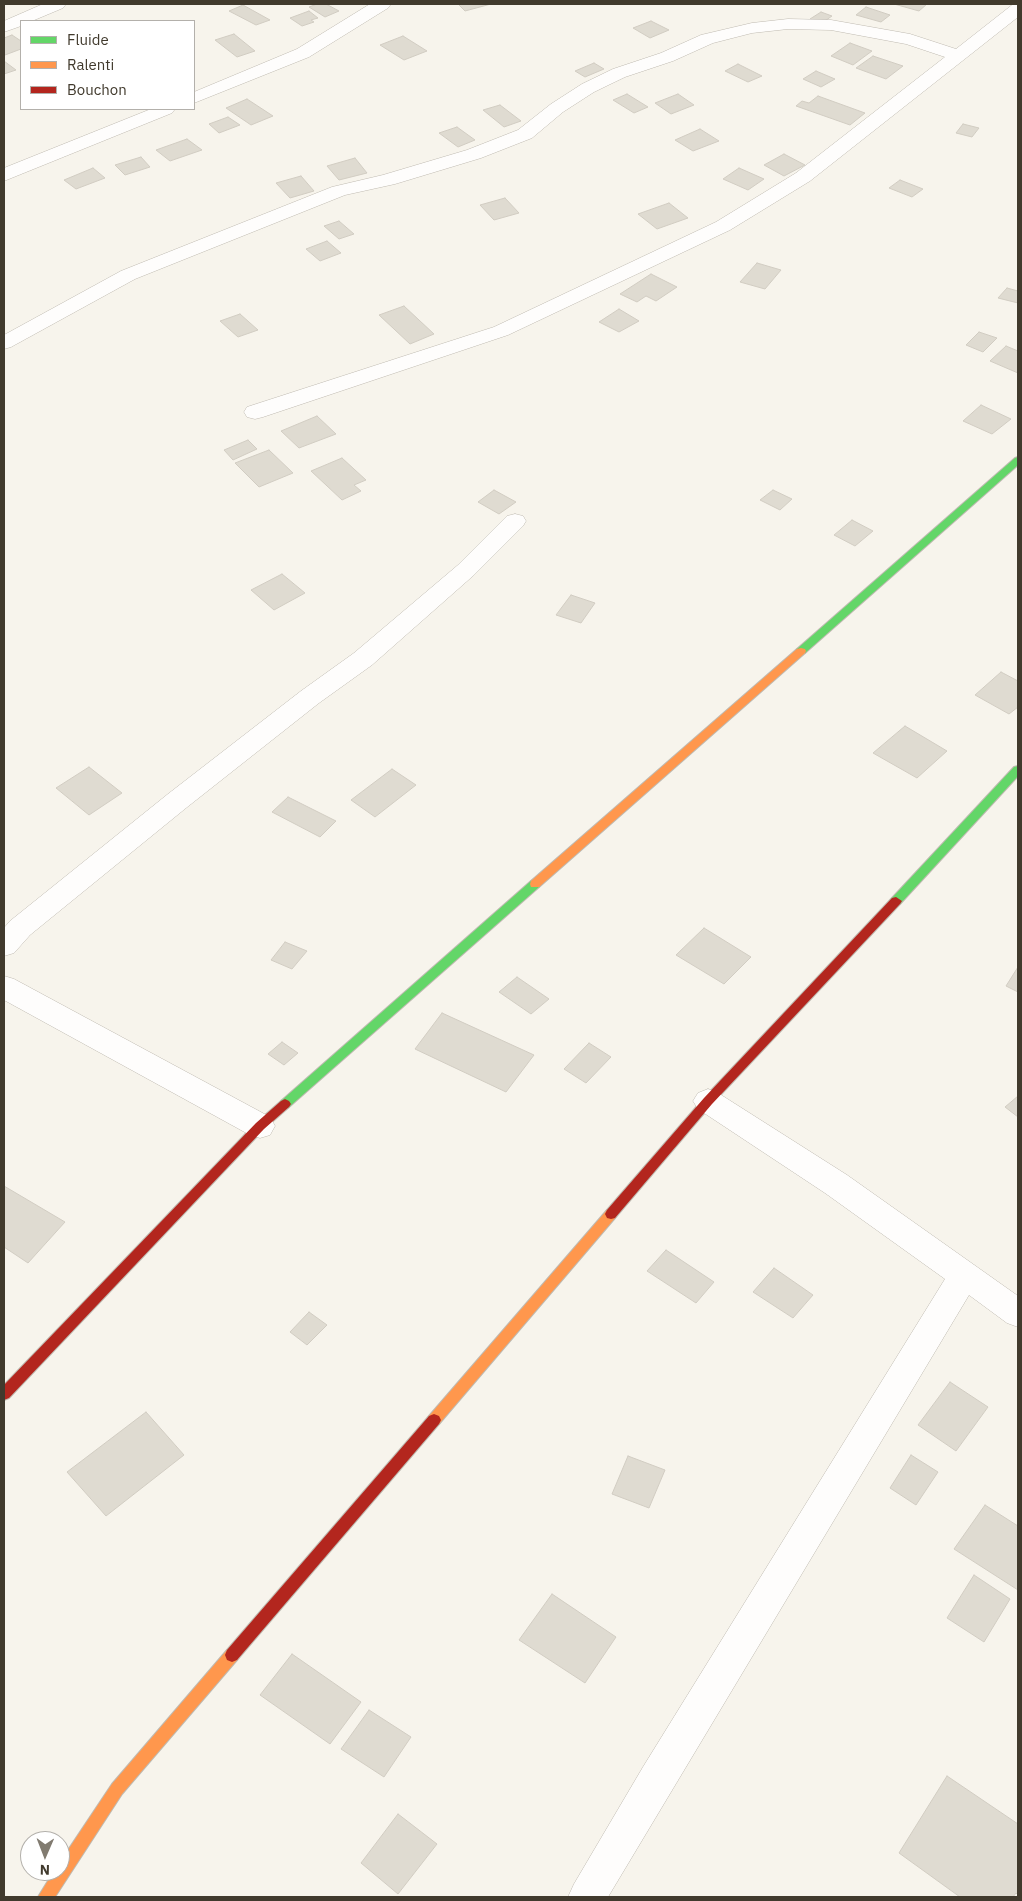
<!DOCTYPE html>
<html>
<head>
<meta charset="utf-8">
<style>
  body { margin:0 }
  #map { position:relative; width:1022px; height:1901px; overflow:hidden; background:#f7f4ec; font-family:"IBM Plex Sans",sans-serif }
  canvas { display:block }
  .frame { position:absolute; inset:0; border:5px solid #413a2d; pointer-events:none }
  .legend { position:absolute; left:20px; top:20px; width:175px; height:90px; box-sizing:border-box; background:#fff; border:1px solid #b3b0ab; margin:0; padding:6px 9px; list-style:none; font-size:15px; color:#413a2d }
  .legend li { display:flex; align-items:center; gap:10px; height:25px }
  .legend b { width:25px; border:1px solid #b3b0ab }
  .north { position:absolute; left:20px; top:1831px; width:50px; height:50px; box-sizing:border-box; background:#fff; border:1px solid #b3b0ab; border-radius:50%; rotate:181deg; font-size:14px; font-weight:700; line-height:20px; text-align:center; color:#413a2d }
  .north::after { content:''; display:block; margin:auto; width:18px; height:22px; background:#817b70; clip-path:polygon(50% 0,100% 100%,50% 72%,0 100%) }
</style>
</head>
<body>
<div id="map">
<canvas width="1022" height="1901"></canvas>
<div class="frame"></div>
<ul class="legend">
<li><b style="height:6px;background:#63d668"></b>Fluide</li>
<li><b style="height:6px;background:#ff974d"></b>Ralenti</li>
<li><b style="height:6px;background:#b3261e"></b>Bouchon</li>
</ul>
<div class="north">N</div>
</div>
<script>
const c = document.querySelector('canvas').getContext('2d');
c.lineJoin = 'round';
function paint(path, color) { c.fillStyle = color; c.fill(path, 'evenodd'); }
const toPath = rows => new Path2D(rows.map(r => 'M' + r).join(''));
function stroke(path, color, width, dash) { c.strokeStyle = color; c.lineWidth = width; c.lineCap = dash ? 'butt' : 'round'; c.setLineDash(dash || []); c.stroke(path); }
const building = toPath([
  [317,4,326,4,339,11,325,17,309,7,317,4],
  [458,4,491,4,465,11,458,4],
  [894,4,927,4,919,11,894,4],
  [243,5,270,20,256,25,229,11,243,5],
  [866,7,890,15,881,22,856,15,866,7],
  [309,11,318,18,311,20,314,22,302,26,290,18,309,11],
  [821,12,832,16,822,23,810,19,821,12],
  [651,21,669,30,650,38,633,28,651,21],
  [234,34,255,51,237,57,215,40,234,34],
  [12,35,21,41,21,49,5,55,4,54,4,38,12,35],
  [403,36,427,51,404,60,380,45,403,36],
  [850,43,872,51,853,65,831,56,850,43],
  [873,56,903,66,886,79,856,68,873,56],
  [4,61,16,70,4,74,4,61],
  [594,63,604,69,585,77,575,71,594,63],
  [738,64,762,76,748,82,725,71,738,64],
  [816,71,835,79,821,87,803,79,816,71],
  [627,94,648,107,634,113,613,100,627,94],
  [678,94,694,105,671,114,655,103,678,94],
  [818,96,865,113,850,125,796,106,802,101,809,103,818,96],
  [247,99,273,116,251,125,226,108,247,99],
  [500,105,521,121,504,127,483,110,500,105],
  [228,117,240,125,219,133,209,124,228,117],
  [963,124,979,128,972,137,956,133,963,124],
  [457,127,475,140,458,147,439,133,457,127],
  [700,129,719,141,693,151,675,140,700,129],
  [187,139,202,150,170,161,156,150,187,139],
  [784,154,805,165,784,176,764,165,784,154],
  [141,157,150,167,125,175,115,165,141,157],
  [355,158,367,173,339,180,327,166,355,158],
  [93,168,105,178,76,189,64,180,93,168],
  [739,168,764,179,748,190,723,179,739,168],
  [301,176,314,191,290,198,276,183,301,176],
  [900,180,923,189,912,197,889,188,900,180],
  [505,198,519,213,494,220,480,205,505,198],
  [669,203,688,218,657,229,638,214,669,203],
  [339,221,354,234,339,239,324,226,339,221],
  [327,241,341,253,320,261,306,249,327,241],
  [757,263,781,270,765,289,740,282,757,263],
  [651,274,677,287,656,301,646,296,637,302,620,294,651,274],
  [1007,288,1018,291,1018,303,998,298,1007,288],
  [404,306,434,334,410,344,379,315,404,306],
  [619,309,639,321,619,332,599,322,619,309],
  [240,314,258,330,238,337,220,321,240,314],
  [979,332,997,338,983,352,966,345,979,332],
  [1006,346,1018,351,1018,373,990,361,1006,346],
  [981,405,1011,419,992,434,963,421,981,405],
  [317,416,336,434,299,448,281,431,317,416],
  [248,440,257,449,233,460,224,450,248,440],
  [269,450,293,473,259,487,235,463,269,450],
  [342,458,366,480,354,485,361,491,342,500,311,471,342,458],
  [494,490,516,502,499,514,478,502,494,490],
  [773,490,792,499,780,510,760,500,773,490],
  [852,520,873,531,855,546,834,535,852,520],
  [282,574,305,593,274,610,251,590,282,574],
  [571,595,595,603,581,623,556,615,571,595],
  [1001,672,1018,681,1018,707,1009,714,975,695,1001,672],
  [905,726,947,751,917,778,873,753,905,726],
  [89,767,122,793,89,815,56,788,89,767],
  [392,769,416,785,375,817,351,800,392,769],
  [288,797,336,821,320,837,272,812,288,797],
  [704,928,751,957,724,984,676,955,704,928],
  [285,942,307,951,292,969,271,960,285,942],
  [1018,967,1018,992,1006,986,1018,967],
  [517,977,549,999,531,1014,499,992,517,977],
  [442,1013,534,1055,506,1092,415,1049,442,1013],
  [282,1042,298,1053,284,1065,268,1054,282,1042],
  [589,1043,611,1057,586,1083,564,1069,589,1043],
  [1018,1096,1018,1117,1005,1107,1018,1096],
  [4,1186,65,1222,28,1263,4,1247,4,1186],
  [666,1250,714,1282,696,1303,647,1271,666,1250],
  [774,1268,813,1295,793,1318,753,1292,774,1268],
  [309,1312,327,1325,307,1345,290,1332,309,1312],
  [950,1382,988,1407,956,1451,918,1425,950,1382],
  [146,1412,184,1455,106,1516,67,1472,146,1412],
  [911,1455,938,1472,916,1505,890,1488,911,1455],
  [628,1456,665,1470,649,1508,612,1494,628,1456],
  [985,1505,1018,1526,1018,1590,954,1549,985,1505],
  [974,1575,1010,1599,984,1642,947,1618,974,1575],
  [552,1594,616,1637,585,1683,519,1640,552,1594],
  [292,1654,361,1702,330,1744,260,1695,292,1654],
  [369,1710,411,1737,384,1777,341,1749,369,1710],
  [947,1776,1018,1824,1018,1895,1016,1893,1013,1897,960,1897,899,1853,947,1776],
  [398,1814,437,1844,398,1894,361,1863,398,1814]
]);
paint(building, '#dfdbd1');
stroke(building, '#d1ccc2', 1);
const street = toPath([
  [43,4,66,4,63,8,32,21,21,21,21,26,4,32,4,21,43,4],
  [370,4,391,4,388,8,309,57,194,103,194,92,297,49,370,4],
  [1018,4,1018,17,810,181,730,230,508,335,263,417,255,419,247,417,244,412,247,407,494,327,716,222,796,173,945,57,906,44,831,30,788,29,752,33,713,43,673,61,625,77,594,92,563,112,532,138,481,158,395,184,345,195,135,279,11,347,4,349,4,335,121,271,332,187,383,175,467,150,518,130,551,104,582,84,613,69,661,53,701,35,752,23,788,19,831,20,910,34,956,49,1012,5,1018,4],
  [151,109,175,109,172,113,4,181,4,168,151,109],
  [515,514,523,516,526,521,523,526,474,575,372,665,319,703,186,808,30,935,14,953,4,956,4,928,10,921,168,794,301,691,354,653,458,565,507,516,515,514],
  [4,976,14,979,270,1117,275,1126,270,1135,260,1138,250,1135,4,1000,4,976],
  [708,1089,718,1093,847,1175,1018,1296,1018,1327,1007,1323,969,1295,608,1897,568,1897,574,1884,643,1767,945,1279,825,1193,698,1109,693,1101,698,1093,708,1089]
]);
const fast = toPath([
  [1018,457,1018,465,805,653,797,653,796,651,797,649,1015,458,1018,457],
  [1018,766,1018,776,900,904,892,904,890,901,892,898,1014,767,1018,766],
  [535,880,540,884,539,887,289,1107,285,1109,281,1107,279,1104,281,1101,531,881,535,880]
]);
const slow = toPath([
  [801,648,805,649,806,651,805,653,539,887,531,887,530,884,531,881,797,649,801,648],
  [611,1209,615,1210,617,1214,615,1218,439,1424,434,1426,429,1424,427,1420,429,1416,607,1210,611,1209],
  [232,1648,237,1650,239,1655,237,1660,122,1794,55,1897,38,1897,54,1871,60,1871,60,1862,112,1784,227,1650,232,1648]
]);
const jam = toPath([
  [896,897,902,901,900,904,712,1104,615,1218,611,1219,607,1218,605,1214,607,1210,704,1098,892,898,896,897],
  [285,1099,289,1101,291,1104,289,1107,264,1129,9,1398,4,1400,4,1385,256,1123,281,1101,285,1099],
  [434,1414,439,1416,441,1420,439,1424,237,1660,232,1662,227,1660,225,1655,227,1650,429,1416,434,1414]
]);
stroke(street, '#bfbab1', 1);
stroke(fast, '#bfbab1', 2);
stroke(slow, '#bfbab1', 2);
stroke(jam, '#bfbab1', 2);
paint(street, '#fefdfc');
paint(fast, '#63d668');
paint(slow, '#ff974d');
paint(jam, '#b3261e');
</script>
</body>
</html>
